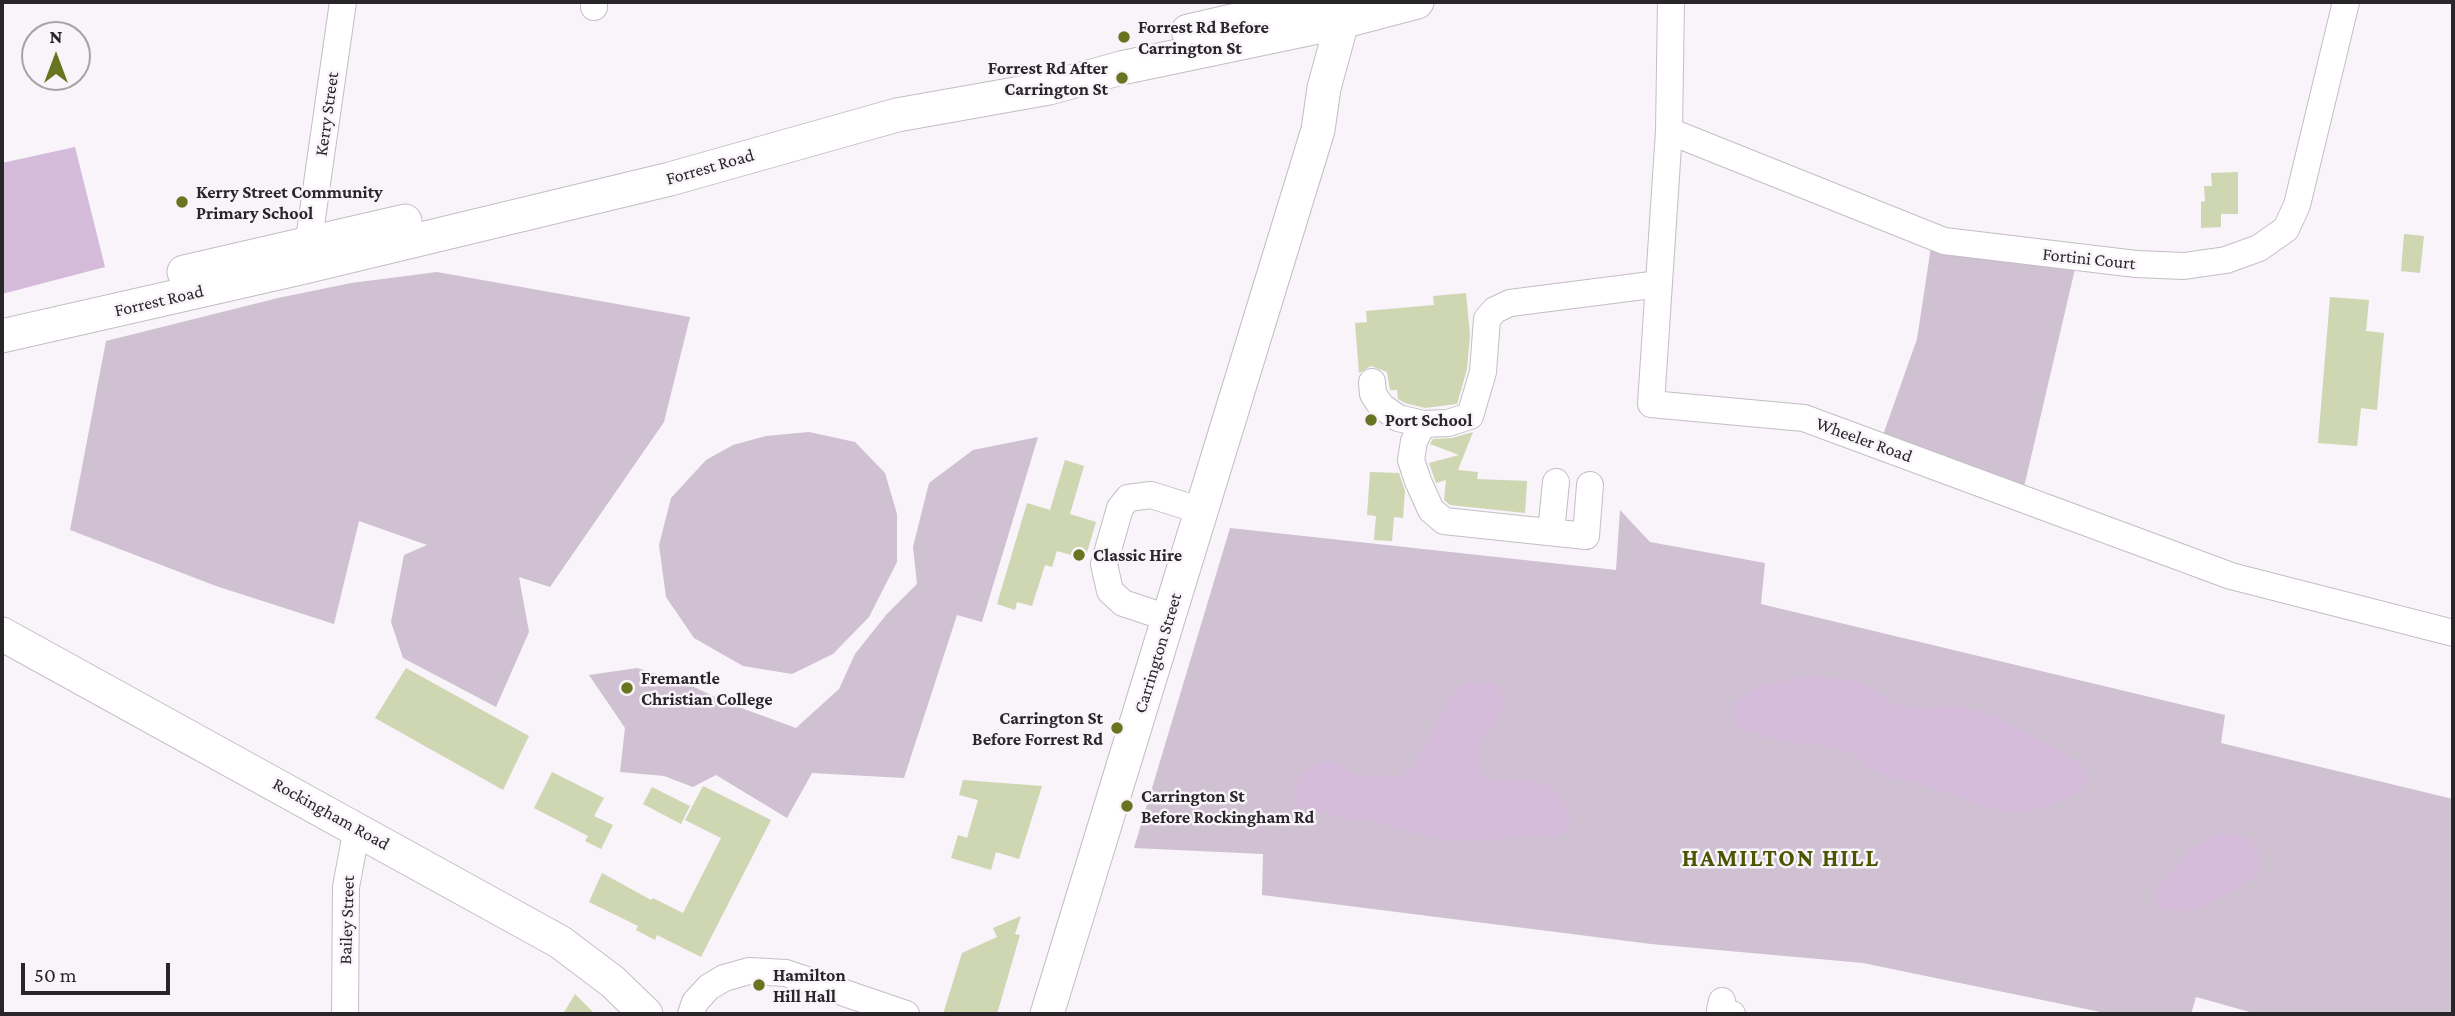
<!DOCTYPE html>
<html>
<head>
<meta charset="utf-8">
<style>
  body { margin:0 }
  #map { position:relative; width:2455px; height:1016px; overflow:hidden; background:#f9f3fa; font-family:"Crimson Pro",serif }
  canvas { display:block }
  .frame { position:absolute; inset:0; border:4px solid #292629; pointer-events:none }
  .north { position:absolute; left:21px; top:21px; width:70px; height:70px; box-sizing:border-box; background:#f9f3fa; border:2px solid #a6a1a6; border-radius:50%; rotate:0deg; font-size:19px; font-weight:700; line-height:28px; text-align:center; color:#292629 }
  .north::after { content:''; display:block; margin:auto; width:24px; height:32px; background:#687520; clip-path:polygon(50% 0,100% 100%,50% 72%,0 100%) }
  .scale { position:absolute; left:21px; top:963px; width:149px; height:32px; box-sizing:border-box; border:4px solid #292629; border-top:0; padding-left:9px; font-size:21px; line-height:24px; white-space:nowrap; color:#292629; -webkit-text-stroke:5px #f9f3fa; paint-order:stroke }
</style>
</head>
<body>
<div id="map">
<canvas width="2455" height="1016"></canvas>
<div class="frame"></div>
<div class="north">N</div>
<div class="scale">50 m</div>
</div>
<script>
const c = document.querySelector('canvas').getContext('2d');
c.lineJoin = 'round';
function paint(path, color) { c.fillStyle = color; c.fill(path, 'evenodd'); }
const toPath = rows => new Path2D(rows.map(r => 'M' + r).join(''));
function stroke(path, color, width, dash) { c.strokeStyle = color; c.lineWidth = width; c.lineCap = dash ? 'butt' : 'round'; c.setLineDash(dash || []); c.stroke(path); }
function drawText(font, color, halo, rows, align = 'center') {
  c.font = font + ' "Crimson Pro",serif'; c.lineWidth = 5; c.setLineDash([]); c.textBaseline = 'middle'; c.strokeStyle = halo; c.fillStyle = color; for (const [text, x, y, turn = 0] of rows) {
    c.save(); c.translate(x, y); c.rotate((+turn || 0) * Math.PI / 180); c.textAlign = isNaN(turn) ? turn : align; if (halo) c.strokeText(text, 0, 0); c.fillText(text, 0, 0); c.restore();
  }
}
paint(toPath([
  [1931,247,2075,269,2024,487,1883,435,1917,339],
  [437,272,690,317,664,422,550,587,519,577,529,632,496,707,403,658,391,622,404,555,427,545,359,521,334,624,216,586,70,530,106,341,278,298,351,283],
  [809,432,855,442,885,473,897,514,897,562,869,617,833,654,792,674,743,666,694,638,666,597,659,545,671,498,706,460,733,445,766,436],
  [1038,437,982,622,957,615,904,778,812,773,787,818,716,775,693,787,664,776,620,772,625,728,589,675,637,668,684,682,725,702,796,728,839,689,855,654,886,615,917,584,913,547,929,483,973,450],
  [1620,510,1650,542,1765,563,1761,604,2225,715,2221,743,2453,799,2453,1014,2257,1014,2196,997,2191,1014,2110,1014,1863,963,1651,944,1262,895,1263,854,1134,848,1230,528,1616,570]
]), '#cfc0d2');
paint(toPath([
  [75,147,105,267,2,294,2,163],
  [1808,676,1858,681,1896,705,1927,709,1954,704,1997,716,2079,763,2090,781,2073,795,2031,812,1995,810,1923,785,1878,774,1855,755,1821,745,1785,742,1742,730,1732,718,1733,704,1757,687],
  [1467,682,1496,684,1504,696,1500,719,1483,735,1478,754,1484,776,1500,781,1535,780,1556,791,1569,810,1569,828,1555,837,1520,836,1479,841,1437,839,1367,820,1354,820,1298,807,1294,794,1299,776,1319,761,1335,761,1358,776,1400,776,1413,767,1454,691],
  [2216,833,2229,833,2249,838,2260,855,2259,873,2233,891,2197,908,2178,912,2160,909,2154,894,2165,878,2189,850]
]), '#d4bbd9');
paint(toPath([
  [2238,172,2238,214,2221,214,2221,227,2201,228,2201,202,2205,201,2204,186,2212,186,2211,173],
  [2404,234,2424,236,2420,273,2401,271],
  [1466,293,1470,335,1467,369,1457,404,1425,408,1405,403,1398,399,1397,390,1390,390,1387,372,1371,366,1359,373,1355,323,1367,322,1366,311,1434,305,1433,296],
  [2330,297,2369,300,2366,331,2384,333,2377,410,2361,408,2357,446,2318,443],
  [1473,432,1458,470,1478,472,1477,479,1527,481,1525,513,1450,505,1444,500,1446,480,1436,483,1429,463,1459,455,1430,444,1433,439,1452,438],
  [1065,460,1084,466,1070,514,1096,522,1085,559,1057,551,1052,567,1045,565,1032,606,1017,602,1015,610,997,604,1027,503,1050,510],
  [1370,472,1399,473,1405,491,1403,518,1394,517,1392,541,1374,540,1376,516,1367,515],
  [406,668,529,736,503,790,375,718],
  [552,772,604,798,594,816,613,825,601,849,585,841,588,836,534,808],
  [963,780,1042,786,1019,859,996,852,991,870,951,858,958,835,967,838,978,800,959,795],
  [703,786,771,820,701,957,657,935,655,940,636,930,638,926,589,902,602,873,651,900,653,898,683,913,721,838,685,820],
  [652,787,690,806,681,824,643,804],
  [1021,916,1015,934,1020,935,997,1014,943,1014,962,953,997,937,993,928],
  [575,994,595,1014,563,1014]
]), '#ced6b2');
const minor = toPath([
  [1671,2,1669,131,1651,404,1804,418,2231,576,2453,633],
  [594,7,594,2],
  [1669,131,1944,241,2136,264,2184,266,2226,260,2259,248,2286,229,2297,205,2346,2],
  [306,260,343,2],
  [1372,382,1373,394,1381,406,1398,418,1423,424],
  [1590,485,1586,536,1444,521,1431,510,1418,481,1411,460,1414,441,1423,424,1448,423,1470,416,1483,372,1487,319,1495,310,1510,303,1659,284],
  [1551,532,1556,482],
  [1168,618,1123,603,1110,591,1104,564,1120,508,1128,498,1151,495,1202,511],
  [1722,1001,1720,1010,1732,1014],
  [345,1014,346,887,357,828],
  [691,1014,695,1002,709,987,724,978,749,971,786,973,906,1014]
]);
const major = toPath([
  [1188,31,1315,2],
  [184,272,405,221],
  [2,336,305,267,670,179,897,115,1049,88,1121,68,1341,22,1417,2],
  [2,634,560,942,613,982,646,1014],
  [1047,1014,1318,130,1324,88,1347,4]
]);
stroke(minor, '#c3bec4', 28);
stroke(major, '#c3bec4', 35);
stroke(minor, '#fff', 26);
stroke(major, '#fff', 33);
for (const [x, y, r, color] of [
  [1124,37,7,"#687520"],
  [1122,78,7,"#687520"],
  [182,202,7,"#687520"],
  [1371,420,7,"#687520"],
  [1079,555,7,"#687520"],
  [627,688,7,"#687520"],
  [1117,728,7,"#687520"],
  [1127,806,7,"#687520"],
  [759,985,7,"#687520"]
]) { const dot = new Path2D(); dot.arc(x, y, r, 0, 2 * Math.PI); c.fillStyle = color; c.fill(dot); stroke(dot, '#f9f3fa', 2.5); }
drawText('bold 18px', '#292629', '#f9f3fa', [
  ["Forrest Rd Before",1138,27],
  ["Carrington St",1138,48],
  ["Forrest Rd After",1108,68,"right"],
  ["Carrington St",1108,89,"right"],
  ["Kerry Street Community",196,192],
  ["Primary School",196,213],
  ["Port School",1385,420],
  ["Classic Hire",1093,555],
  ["Fremantle",641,678],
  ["Christian College",641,699],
  ["Carrington St",1103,718,"right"],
  ["Before Forrest Rd",1103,739,"right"],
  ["Carrington St",1141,796],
  ["Before Rockingham Rd",1141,817],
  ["Hamilton",773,975],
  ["Hill Hall",773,996]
], 'left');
drawText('18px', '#292629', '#f9f3fa', [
  ["Kerry Street",327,114,-82],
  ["Forrest Road",710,167,-16],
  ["Fortini Court",2089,259,6],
  ["Forrest Road",159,301,-13],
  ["Wheeler Road",1864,440,20],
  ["Carrington Street",1158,653,-73],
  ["Rockingham Road",331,814,29],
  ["Bailey Street",347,920,-88]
]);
c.letterSpacing = '2px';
drawText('bold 24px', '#4a5500', '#f9f3fa', [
  ["HAMILTON HILL",1781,859]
]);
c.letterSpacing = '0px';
</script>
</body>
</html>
